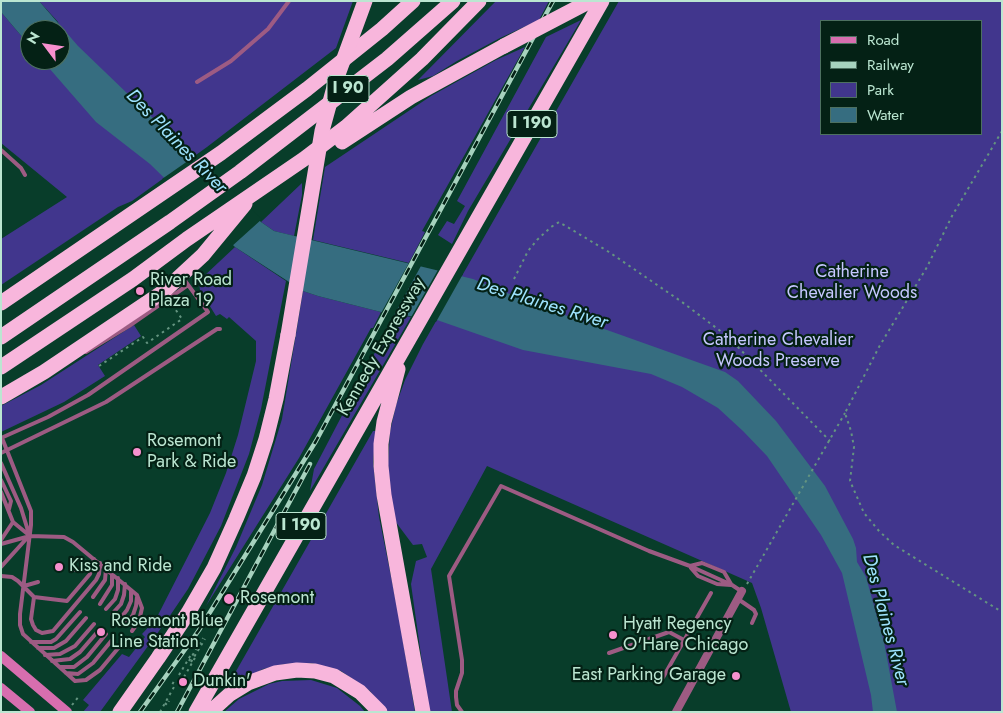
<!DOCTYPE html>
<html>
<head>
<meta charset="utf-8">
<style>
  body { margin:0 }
  #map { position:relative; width:1003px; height:713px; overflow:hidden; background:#083d2a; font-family:Jost,sans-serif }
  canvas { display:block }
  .frame { position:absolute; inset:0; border:2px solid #bbe6d1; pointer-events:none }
  .legend { position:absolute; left:820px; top:20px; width:162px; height:115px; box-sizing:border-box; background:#042115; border:1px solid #4d7060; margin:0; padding:6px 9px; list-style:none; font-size:15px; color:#bbe6d1 }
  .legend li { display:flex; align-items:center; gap:10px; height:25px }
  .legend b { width:25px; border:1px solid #4d7060 }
  .north { position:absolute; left:20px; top:20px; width:50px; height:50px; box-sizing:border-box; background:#042115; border:1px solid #4d7060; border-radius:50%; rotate:301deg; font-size:14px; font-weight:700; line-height:20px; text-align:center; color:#bbe6d1 }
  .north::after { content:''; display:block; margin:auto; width:18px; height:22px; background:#f790ce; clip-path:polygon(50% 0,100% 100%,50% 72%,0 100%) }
</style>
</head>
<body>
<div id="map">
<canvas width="1003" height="713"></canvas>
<div class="frame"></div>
<ul class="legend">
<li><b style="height:6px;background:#d76eaf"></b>Road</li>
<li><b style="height:6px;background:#a6d2be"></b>Railway</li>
<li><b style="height:14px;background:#41368d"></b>Park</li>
<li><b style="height:14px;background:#366d80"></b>Water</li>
</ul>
<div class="north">N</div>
</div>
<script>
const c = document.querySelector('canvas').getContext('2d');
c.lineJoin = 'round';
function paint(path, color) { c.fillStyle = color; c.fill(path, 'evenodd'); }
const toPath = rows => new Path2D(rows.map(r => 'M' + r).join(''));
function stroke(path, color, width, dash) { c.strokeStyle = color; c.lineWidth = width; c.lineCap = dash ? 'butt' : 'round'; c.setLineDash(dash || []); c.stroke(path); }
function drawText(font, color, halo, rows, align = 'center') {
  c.font = font + ' Jost,sans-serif'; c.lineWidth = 4.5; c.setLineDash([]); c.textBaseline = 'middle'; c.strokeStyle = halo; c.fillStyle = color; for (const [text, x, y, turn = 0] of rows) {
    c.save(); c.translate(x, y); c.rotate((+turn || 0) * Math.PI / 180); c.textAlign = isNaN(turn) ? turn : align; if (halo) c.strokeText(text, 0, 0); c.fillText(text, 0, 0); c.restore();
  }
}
paint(toPath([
  [39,1,353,1,336,48,207,147,132,201,118,207,1,285,1,239,67,197,1,143,1,12,30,46,30,60,60,60,60,30,58,22],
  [496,1,549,1,539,20,500,38,457,61,433,76,418,80],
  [619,1,1002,1,1002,712,791,712,761,608,752,583,487,466,431,569,452,712,429,712,411,584,416,561,427,557,422,544,413,545,395,521,392,508,388,464,390,432,396,405,405,380,423,344],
  [822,21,982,21,982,134,822,134],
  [581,20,468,211,452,244,438,235,447,221,454,224,465,206,457,201,546,37],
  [525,47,422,231,425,232,409,263,313,240,325,167,431,96,496,60],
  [302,183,302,195,294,236,274,231,261,222],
  [235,247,286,281,261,409,249,454,221,526,188,589,167,620,100,712,83,712,89,705,83,700,122,654,129,657,145,637,142,634,156,619,210,513,226,473,238,435,256,361,256,341,229,317,227,319,220,314,216,316,200,290,199,283,203,277],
  [303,291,318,296,381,312,373,328,371,328,299,458,206,606,236,547,262,485,282,419],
  [395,314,411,317,310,491,314,469],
  [134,325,141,336,98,365,105,376,64,402,1,432,1,406,41,385],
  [373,431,376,431,373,462,379,517,398,611,415,712,386,712,370,691,341,671,311,663,285,664,263,669,229,688,227,687],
  [311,680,337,688,360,706,365,712,224,712,239,699,269,684,282,681]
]), '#41368d');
paint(toPath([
  [1,1,39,1,78,46,261,222,274,231,473,279,534,304,725,372,738,381,776,421,825,486,853,539,856,548,857,562,866,577,884,642,897,712,873,712,871,695,842,573,821,535,767,456,743,431,718,408,682,387,651,374,523,350,437,320,381,312,318,296,303,291,235,247,150,164,96,122,42,60,60,60,60,30,30,30,30,46,1,12]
]), '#366d80');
paint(toPath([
  [195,156,262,219,231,247,162,179],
  [410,261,422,264,393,317,380,315],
  [439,268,463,274,436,322,410,319]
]), '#083d2a');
stroke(toPath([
  [1002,131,952,216,927,267,879,347,845,413,851,431,854,447,850,481,864,513,879,531,894,545,1002,612],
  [514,279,528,251,537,240,551,227,559,222,609,252,682,302,727,336,830,441],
  [99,366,143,337,147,343,182,319,171,303],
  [747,584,845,413],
  [189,661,203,638],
  [191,662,205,639],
  [179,675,192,653],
  [184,677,196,656],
  [165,703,167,705,169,701],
  [72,705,80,695],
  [160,712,174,687,172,685,174,681]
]), '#649480', 2, [2.5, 4]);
stroke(toPath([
  [197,82,231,61,268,29,289,1],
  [1,150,21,168,25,175],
  [86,352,129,326,188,285],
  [1,438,48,417,88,395,208,312,183,278],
  [2,438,31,511,31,525,20,614,20,625,23,634,75,681,86,680,100,670,120,646],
  [1,453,106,402,217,329,220,329],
  [1,463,21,508,29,534],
  [1,480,11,501,9,509],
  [1,492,13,522,30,536],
  [1,540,13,522],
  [1,544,30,536,64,537,73,542,137,595,142,608,139,621,132,631],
  [690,566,702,563,724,572,731,584],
  [1,567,28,537],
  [691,568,698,576,717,584,731,585],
  [75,570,93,567],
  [1,576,12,577,18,581,34,597],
  [24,586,38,582],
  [34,597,31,619,33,625,36,630,42,633,53,631,96,580,99,574,100,563],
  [34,597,67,601,90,574,94,559],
  [93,597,105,580,106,569],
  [738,599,754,610,756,614,752,623],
  [100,604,112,585,112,574],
  [106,609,115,599,118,590,118,578],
  [112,614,121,604,124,595,125,584],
  [119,620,127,610,131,601,131,590],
  [125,625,133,615,136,606,137,597],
  [31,642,51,642,56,639,80,612],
  [38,648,54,648,66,641,86,618],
  [609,653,669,632,684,640],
  [45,655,60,654,75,646,94,624],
  [52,661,70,659,80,652,100,629],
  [60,667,74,667,87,657,106,634],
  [66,673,78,674,93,663,112,640],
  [661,681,711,593],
  [462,712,457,705,456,697,456,691,462,673,462,660,449,576,501,486,649,551,690,566,732,585,741,591]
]), '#9d5b83', 4);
stroke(toPath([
  [676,712,742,591]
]), '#9d5b83', 8);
stroke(toPath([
  [1,656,67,712],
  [1,688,30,712]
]), '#d76eaf', 10);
stroke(toPath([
  [342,142,411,97,504,46],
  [1,303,221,153,307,89,382,29,413,1],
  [1,337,170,222,240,172,387,59,453,1],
  [1,367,133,279,187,239,304,159,346,127,422,59,479,1],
  [398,369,384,422,381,444,381,466,384,495,423,712],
  [1,397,44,372,163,292,203,255,245,204],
  [120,712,158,658,188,613,214,568,236,519,254,476,266,439,276,399,288,335],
  [196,712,602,1],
  [210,712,230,694,248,683,275,673,297,670,315,671,334,676,360,692,380,712]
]), '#f8b6dc', 15);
const rail = toPath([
  [140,712,199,630,316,441,553,1],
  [177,712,310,464]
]);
stroke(rail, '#a6d2be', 4.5);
stroke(rail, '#042115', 2.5, [8]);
stroke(toPath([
  [504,46,590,1],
  [288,335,322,131,336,80,365,1]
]), '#f8b6dc', 15);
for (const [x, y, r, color] of [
  [140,291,5,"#f790ce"],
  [137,452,5,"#f790ce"],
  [59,567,5,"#f790ce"],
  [229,599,6,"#f790ce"],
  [101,632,5,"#f790ce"],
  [613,635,5,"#f790ce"],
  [736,676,5,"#f790ce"],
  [183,682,5,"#f790ce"]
]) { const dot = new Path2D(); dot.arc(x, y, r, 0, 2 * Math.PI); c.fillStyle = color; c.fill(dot); stroke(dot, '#042115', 2); }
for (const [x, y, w] of [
  [348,89,42],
  [532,124,50],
  [301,526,50]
]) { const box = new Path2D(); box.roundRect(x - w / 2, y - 13.5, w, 27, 4); c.fillStyle = '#042115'; c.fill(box); stroke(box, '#bbe6d1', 1); }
drawText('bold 16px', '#bbe6d1', null, [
  ["I 90",348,89],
  ["I 190",532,124],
  ["I 190",301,526]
]);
drawText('18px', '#c6c7ff', '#042115', [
  ["Catherine",852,273],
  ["Chevalier Woods",852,294],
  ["Catherine Chevalier",778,341],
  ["Woods Preserve",778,362]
]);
drawText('18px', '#bbe6d1', '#042115', [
  ["River Road",150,281],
  ["Plaza 19",150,302],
  ["Rosemont",147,442],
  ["Park & Ride",147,463],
  ["Kiss and Ride",69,567],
  ["Rosemont",240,599],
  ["Rosemont Blue",111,622],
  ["Line Station",111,643],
  ["Hyatt Regency",623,625],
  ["O'Hare Chicago",623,646],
  ["East Parking Garage",726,676,"right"],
  ["Dunkin'",193,682]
], 'left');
drawText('18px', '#bbe6d1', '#042115', [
  ["Kennedy Expressway",382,347,-60]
]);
drawText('italic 19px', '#9ee3fe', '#042115', [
  ["Des Plaines River",176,142,46],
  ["Des Plaines River",542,304,17],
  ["Des Plaines River",885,620,75]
]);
</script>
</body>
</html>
